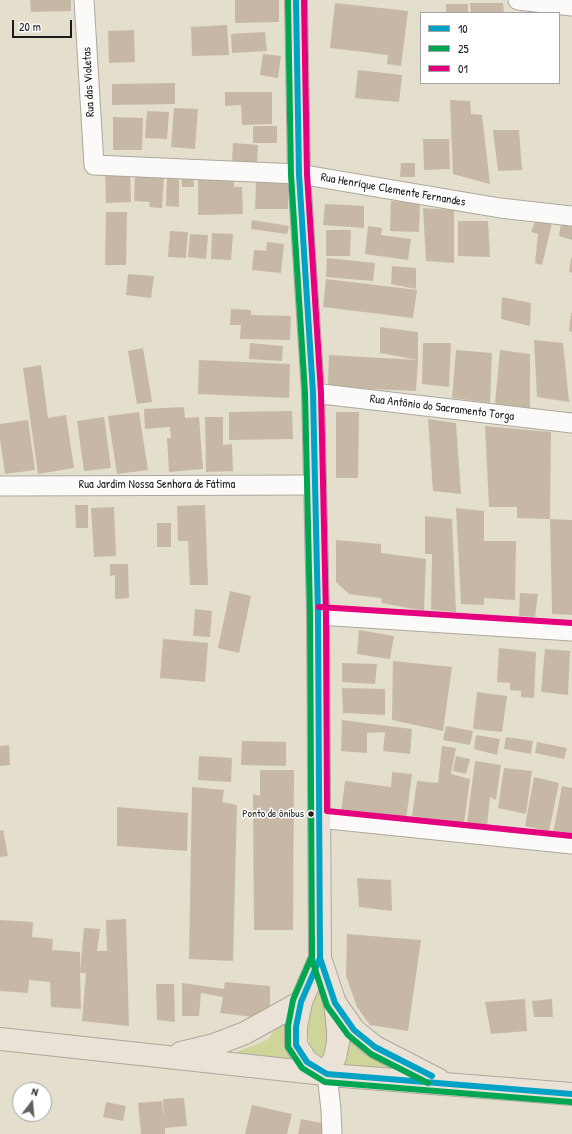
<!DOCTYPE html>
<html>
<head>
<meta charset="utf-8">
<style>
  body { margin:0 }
  #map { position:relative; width:572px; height:1134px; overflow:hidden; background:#e4decd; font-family:"Patrick Hand",sans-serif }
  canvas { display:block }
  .legend { position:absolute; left:420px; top:12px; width:140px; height:72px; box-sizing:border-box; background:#fff; border:1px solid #a4a4a4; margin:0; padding:5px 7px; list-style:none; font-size:12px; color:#1c1c1c }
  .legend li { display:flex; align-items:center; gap:8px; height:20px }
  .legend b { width:20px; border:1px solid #a4a4a4 }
  .north { position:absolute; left:12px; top:1082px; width:40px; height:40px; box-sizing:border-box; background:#fff; border:1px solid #a4a4a4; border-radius:50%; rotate:16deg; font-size:11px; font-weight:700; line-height:16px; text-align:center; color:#1c1c1c }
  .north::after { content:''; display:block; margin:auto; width:14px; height:18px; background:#62605a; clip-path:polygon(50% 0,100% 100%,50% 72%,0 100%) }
  .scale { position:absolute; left:12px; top:20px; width:60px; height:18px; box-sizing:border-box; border:2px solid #1c1c1c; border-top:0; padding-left:5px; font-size:12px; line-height:14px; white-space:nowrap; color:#1c1c1c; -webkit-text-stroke:3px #fff; paint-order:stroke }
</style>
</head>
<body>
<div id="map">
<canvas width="572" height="1134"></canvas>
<ul class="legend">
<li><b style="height:5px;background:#01a2c5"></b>10</li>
<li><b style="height:5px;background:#00a651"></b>25</li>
<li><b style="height:5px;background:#e5007d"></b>01</li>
</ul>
<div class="north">N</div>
<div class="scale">20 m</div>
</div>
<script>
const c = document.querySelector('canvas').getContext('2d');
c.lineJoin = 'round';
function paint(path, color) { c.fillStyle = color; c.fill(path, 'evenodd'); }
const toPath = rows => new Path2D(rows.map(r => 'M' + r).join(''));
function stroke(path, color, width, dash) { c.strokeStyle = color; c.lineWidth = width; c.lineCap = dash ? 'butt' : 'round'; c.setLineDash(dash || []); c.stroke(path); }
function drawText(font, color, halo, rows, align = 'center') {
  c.font = font + ' "Patrick Hand",sans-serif'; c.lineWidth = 3; c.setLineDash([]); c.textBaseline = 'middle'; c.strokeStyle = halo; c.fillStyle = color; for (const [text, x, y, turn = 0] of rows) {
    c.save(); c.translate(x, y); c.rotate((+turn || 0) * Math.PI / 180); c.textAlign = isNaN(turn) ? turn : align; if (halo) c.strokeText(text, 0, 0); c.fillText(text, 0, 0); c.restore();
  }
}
paint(toPath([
  [321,989,334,1036,326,1054,318,1063,311,1049,307,1031,309,1008],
  [286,1015,295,1066,234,1053,267,1040],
  [347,1028,406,1074,339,1072]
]), '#cfd499');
paint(toPath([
  [30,0,71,0,71,11,31,12],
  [235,0,279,0,279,22,235,23],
  [335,3,408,11,401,66,387,64,388,55,330,48],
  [470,3,503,3,504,13,471,13],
  [446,4,468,4,468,13,446,13],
  [227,25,229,55,192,56,191,27],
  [134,30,135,62,109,63,108,31],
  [265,32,267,51,232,53,231,34],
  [263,54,281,56,278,78,260,75],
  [358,70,402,75,399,102,355,98],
  [175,83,175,104,112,105,112,84],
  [225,92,272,92,272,124,242,125,241,105,225,106],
  [450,100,470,101,471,114,482,115,490,184,453,174],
  [174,108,198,109,195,149,171,147],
  [147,111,169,112,167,139,145,138],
  [113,117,143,118,142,150,113,150],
  [253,126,277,126,277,143,253,143],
  [493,130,519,130,522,170,498,171],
  [423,139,449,139,450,169,424,170],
  [233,143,258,145,257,164,232,162],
  [401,163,415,163,415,177,400,177],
  [130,172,131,202,106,203,105,173],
  [135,174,164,176,162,208,149,207,150,202,134,201],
  [234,174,234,187,242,187,243,214,198,215,198,175],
  [181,175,193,175,194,187,182,187],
  [167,177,179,178,179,207,166,206],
  [256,181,288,181,288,209,255,209],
  [391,201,420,203,419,232,390,231],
  [325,204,364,206,364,228,323,225],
  [423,208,454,210,454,263,426,261],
  [106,212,127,212,126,265,105,265],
  [536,219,552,223,542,265,535,263,538,234,531,232],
  [562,219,572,220,572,240,559,236],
  [252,220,289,226,287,234,251,229],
  [458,221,488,221,490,257,458,256],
  [368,226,382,228,381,235,411,239,408,260,365,254],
  [326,230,351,230,350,256,326,256],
  [170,231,188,232,186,258,168,257],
  [212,233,233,234,231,260,211,259],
  [190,234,208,235,206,259,188,257],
  [267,242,284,244,281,273,252,270,254,250,266,251],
  [327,258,375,263,373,281,326,277],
  [571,258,572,258,572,273,569,272],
  [392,266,416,268,416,289,391,284],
  [128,274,154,276,151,298,126,295],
  [326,279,417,290,413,318,323,307],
  [502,297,531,303,530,326,501,319],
  [231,309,251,310,251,315,291,316,290,340,240,339,241,325,230,325],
  [571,313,572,313,572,332,569,331],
  [380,327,418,332,418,360,416,391,328,387,329,355,418,360,380,353],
  [534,340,563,343,569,402,537,397],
  [250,343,283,346,282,361,249,359],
  [423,343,451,343,449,387,422,384],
  [143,348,152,402,137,404,128,351],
  [456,350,492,353,490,403,452,398],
  [500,350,530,354,530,408,495,404],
  [199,360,290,364,289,398,198,394],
  [41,365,48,418,66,415,74,468,38,474,23,368],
  [184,407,185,418,199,417,203,469,169,472,167,438,171,438,170,427,145,429,144,409],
  [292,411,293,439,229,440,229,412],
  [139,412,148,470,117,474,108,416],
  [336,412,359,412,358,478,336,478],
  [104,417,111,468,84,471,77,421],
  [205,417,223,417,223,445,232,444,233,471,206,472],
  [428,419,456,423,461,494,433,491],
  [28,420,35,470,5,474,0,439,0,424],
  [485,426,551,432,550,519,517,518,517,507,489,507],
  [75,505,88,505,88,528,76,528],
  [205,505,208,585,190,585,188,541,178,541,177,506],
  [114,507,116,556,94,557,91,508],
  [456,508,484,511,484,541,516,541,515,600,484,598,484,605,461,604],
  [425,516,452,519,456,612,431,610,432,554,425,554],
  [550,519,572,520,572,615,552,614],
  [157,523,171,523,171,547,157,547],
  [336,540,381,544,381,553,426,559,424,611,382,603,381,598,349,594,336,582],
  [110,564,128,564,129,598,115,599,115,575,110,576],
  [230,591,251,596,239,653,218,648],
  [520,593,538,594,535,617,519,616],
  [195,609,212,611,210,637,193,636],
  [359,630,394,636,390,659,357,654],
  [163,639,208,643,205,682,160,678],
  [499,648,536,652,534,698,521,697,521,691,510,690,510,683,497,682],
  [545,649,570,651,568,695,541,692],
  [393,661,452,667,443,731,392,720],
  [342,663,377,664,375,684,342,682],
  [342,688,385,689,385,715,343,713],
  [477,692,507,696,502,732,473,729],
  [342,720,412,729,410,754,383,751,385,732,367,733,367,753,341,751],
  [446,726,473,731,470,745,443,740],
  [476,735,500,739,497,755,474,749],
  [506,737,533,741,531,754,504,749],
  [242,741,286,742,286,766,241,765],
  [537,742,567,748,564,759,535,753],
  [9,745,10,765,0,766,0,746],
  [442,746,456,748,451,774,470,779,464,823,412,816,417,781,438,783],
  [199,756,232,758,231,782,198,780],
  [456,756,470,759,466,774,453,771],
  [475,761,501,765,496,800,490,797,487,826,467,823],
  [504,768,532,771,526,814,498,808],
  [260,770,294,770,293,930,254,930,253,794,260,796],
  [392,772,412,774,406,820,341,813,345,781,391,787],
  [534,777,559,783,549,831,525,826],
  [562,786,572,788,572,837,553,834],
  [192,787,224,790,222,802,237,805,233,961,189,959],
  [117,807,188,813,187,851,117,846],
  [3,830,8,856,0,857,0,831],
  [357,878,391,880,392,911,359,907],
  [126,919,129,1026,82,1021,86,973,80,973,81,1009,51,1007,50,982,29,980,28,993,0,991,0,920,33,922,32,937,53,939,52,950,80,952,80,971,84,928,100,929,97,951,107,951,106,920],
  [347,934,421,940,408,1031,370,1025,357,1007,346,976],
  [225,982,270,986,270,1012,262,1018,220,1013,223,997,201,993,199,1016,182,1016,182,983,224,989],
  [156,984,174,984,175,1022,157,1020],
  [525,999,527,1031,491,1034,485,1002],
  [552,999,553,1017,534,1017,532,1001],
  [184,1098,187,1126,165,1128,165,1134,141,1134,138,1103,162,1101,164,1120,163,1099],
  [106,1102,126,1106,123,1121,103,1117],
  [252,1105,292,1114,287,1134,245,1134],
  [301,1119,326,1124,324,1134,298,1134]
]), '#c7b8a6');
const minor = toPath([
  [84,0,94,165,299,174,500,208,572,216],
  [518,0,572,6],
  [313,393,572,423],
  [0,486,315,485],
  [318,615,572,631],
  [319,818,572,844],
  [327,1074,331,1110,332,1134]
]);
const primary = toPath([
  [296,0,299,174,313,393,318,615,320,958,335,1003,338,1030,338,1042,335,1057,327,1074,307,1062,296,1045,296,1027,301,1002,320,958]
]);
const trunk = toPath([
  [335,1003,354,1030,375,1047,439,1080],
  [0,1039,343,1076,572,1094],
  [181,1053,214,1045,245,1033,301,1002]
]);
stroke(minor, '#aca89d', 21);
stroke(primary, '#aca89d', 24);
stroke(trunk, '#aca89d', 24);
stroke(minor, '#fbfaf8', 19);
stroke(primary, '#ebe2d7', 22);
stroke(trunk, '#ebe2d7', 22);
stroke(toPath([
  [296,0,299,174,313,393,318,615,320,958,301,1002,296,1027,296,1045,307,1062,327,1074,572,1094],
  [320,939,320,958,335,1003,354,1030,375,1047,432,1076]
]), '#01a2c5', 6);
stroke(toPath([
  [288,0,291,175,305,393,310,615,312,956,293,1000,288,1026,288,1047,302,1068,325,1082,571,1102],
  [312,939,312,960,327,1006,348,1035,371,1054,428,1083]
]), '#00a651', 6);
stroke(toPath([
  [304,0,307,174,321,393,326,615,327,811,572,836],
  [319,607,572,623]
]), '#e5007d', 6);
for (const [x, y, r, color] of [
  [311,814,3.5,"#1c1c1c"]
]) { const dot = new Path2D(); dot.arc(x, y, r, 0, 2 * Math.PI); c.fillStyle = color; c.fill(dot); stroke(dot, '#fff', 1.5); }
drawText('11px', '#1c1c1c', '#fff', [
  ["Ponto de ônibus",304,814]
], 'right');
drawText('12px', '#1c1c1c', '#fff', [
  ["Rua das Violetas",89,82,-93],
  ["Rua Henrique Clemente Fernandes",393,190,10],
  ["Rua Antônio do Sacramento Torga",442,408,7],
  ["Rua Jardim Nossa Senhora de Fátima",157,485]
]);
</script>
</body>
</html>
